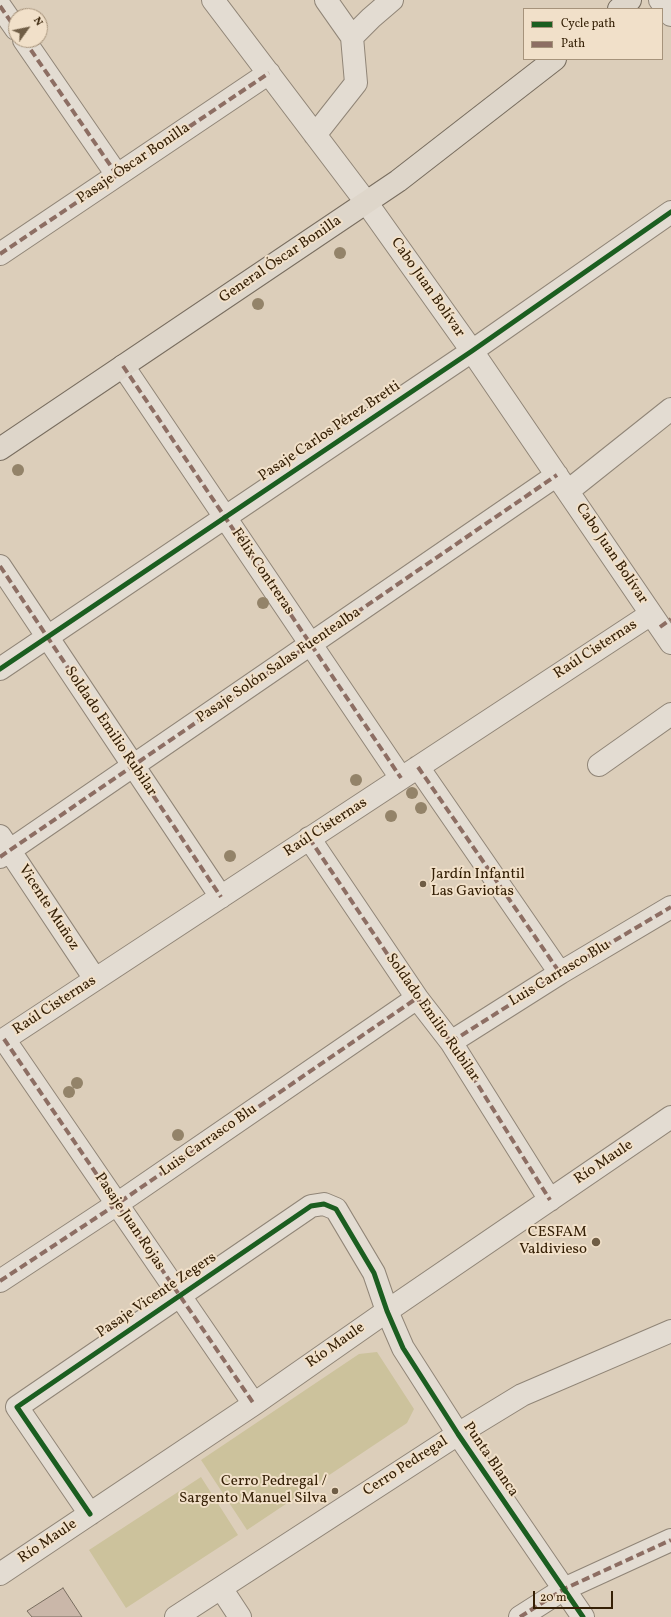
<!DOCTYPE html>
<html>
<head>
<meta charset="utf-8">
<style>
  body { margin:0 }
  #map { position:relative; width:671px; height:1617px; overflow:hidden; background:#dcceba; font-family:Vollkorn,serif }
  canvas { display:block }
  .legend { position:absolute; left:523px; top:8px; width:140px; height:52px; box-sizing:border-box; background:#f1e0c9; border:1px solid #a6937b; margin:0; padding:5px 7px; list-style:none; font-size:12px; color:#352006 }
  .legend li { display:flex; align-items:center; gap:8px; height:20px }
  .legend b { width:20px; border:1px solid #a6937b }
  .north { position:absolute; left:8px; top:8px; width:40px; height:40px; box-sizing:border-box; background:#f1e0c9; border:1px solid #a6937b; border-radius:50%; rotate:57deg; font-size:11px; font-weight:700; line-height:16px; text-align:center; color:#352006 }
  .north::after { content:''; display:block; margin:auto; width:14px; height:18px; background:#6f5d45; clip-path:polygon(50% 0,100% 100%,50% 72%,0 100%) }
  .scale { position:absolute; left:533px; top:1591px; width:80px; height:18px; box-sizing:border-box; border:2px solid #352006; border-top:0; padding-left:5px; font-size:12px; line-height:14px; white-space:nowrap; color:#352006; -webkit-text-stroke:3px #f1e0c9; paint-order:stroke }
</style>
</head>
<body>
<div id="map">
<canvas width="671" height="1617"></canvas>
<ul class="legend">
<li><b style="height:5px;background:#1b5e20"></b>Cycle path</li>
<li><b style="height:5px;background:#8d6e63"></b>Path</li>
</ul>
<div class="north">N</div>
<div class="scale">20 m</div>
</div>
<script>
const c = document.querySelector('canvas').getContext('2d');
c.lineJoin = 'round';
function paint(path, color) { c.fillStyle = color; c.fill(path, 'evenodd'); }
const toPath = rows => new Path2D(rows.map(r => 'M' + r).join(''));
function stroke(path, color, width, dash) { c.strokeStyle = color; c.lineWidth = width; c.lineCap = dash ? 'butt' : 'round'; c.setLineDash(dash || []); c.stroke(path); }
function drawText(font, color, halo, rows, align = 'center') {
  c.font = font + ' Vollkorn,serif'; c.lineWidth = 4; c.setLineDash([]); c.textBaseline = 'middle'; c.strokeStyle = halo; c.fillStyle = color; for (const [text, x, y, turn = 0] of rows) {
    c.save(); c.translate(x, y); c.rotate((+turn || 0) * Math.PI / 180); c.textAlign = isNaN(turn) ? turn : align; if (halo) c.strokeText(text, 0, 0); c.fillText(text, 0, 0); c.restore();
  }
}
paint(toPath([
  [377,1352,414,1409,407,1423,247,1530,201,1460,359,1354],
  [201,1477,238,1535,126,1608,89,1550]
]), '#ccc29c');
const building = toPath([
  [63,1588,82,1617,32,1617,27,1611,63,1588]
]);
paint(building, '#cab7a9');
stroke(building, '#786d5f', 1);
const minor = toPath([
  [213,0,366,202,472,351,671,643],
  [660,0,671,15],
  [0,6,16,29],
  [352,37,371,18,392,0],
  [24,40,117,175],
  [315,135,356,83,352,37,326,0],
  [0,254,269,73],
  [123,366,401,778],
  [568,491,671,409],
  [0,566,221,897],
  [0,669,472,351,671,212],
  [599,765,671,714],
  [418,767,560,973],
  [0,836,95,979],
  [309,838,417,998,451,1042,550,1200],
  [0,857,557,475],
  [4,1039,254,1404],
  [0,1042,651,614],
  [451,1042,560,973,671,907],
  [0,1281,117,1204,417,998],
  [90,1514,17,1407,311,1206,324,1204,336,1209,374,1273,387,1311,403,1348,458,1434,583,1617],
  [0,1574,254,1404,387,1311,671,1117],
  [221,1588,240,1617],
  [176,1617,458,1434,522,1395,671,1331],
  [520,1617,564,1589,671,1540]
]);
const major = toPath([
  [619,9,630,0],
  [0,449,398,181,555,59]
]);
stroke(minor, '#908577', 24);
stroke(major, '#786d5f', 24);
stroke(minor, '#e3dcd2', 22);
stroke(major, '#ded6ca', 22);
stroke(toPath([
  [0,6,16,29],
  [24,40,117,175],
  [0,254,269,73],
  [123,366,401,778],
  [0,566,221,897],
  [660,627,671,619],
  [418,767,560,973],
  [309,838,417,998,451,1042,550,1200],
  [0,857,557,475],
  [4,1039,254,1404],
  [451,1042,560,973,671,907],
  [0,1281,117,1204,417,998],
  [520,1617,564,1589,671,1540]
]), '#8d6e63', 4, [8, 4]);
stroke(toPath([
  [0,669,472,351,671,212],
  [90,1514,17,1407,311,1206,324,1204,336,1209,374,1273,387,1311,403,1348,458,1434,583,1617]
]), '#1b5e20', 5);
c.fillStyle = '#938369';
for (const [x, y] of [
  [340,253],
  [258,304],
  [18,470],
  [263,603],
  [356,780],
  [412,793],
  [421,808],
  [391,816],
  [230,856],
  [77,1083],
  [69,1092],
  [178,1135]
]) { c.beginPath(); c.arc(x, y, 6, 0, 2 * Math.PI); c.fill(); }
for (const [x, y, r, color] of [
  [423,884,4,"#6f5d45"],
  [596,1242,5,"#6f5d45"],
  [335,1491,4,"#6f5d45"]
]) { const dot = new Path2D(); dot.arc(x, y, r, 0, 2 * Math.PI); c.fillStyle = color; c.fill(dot); stroke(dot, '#f1e0c9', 1.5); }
drawText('15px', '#352006', '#f1e0c9', [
  ["Pasaje Óscar Bonilla",134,164,-34],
  ["General Óscar Bonilla",281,260,-34],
  ["Cabo Juan Bolívar",427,288,55],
  ["Pasaje Carlos Pérez Bretti",330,432,-34],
  ["Cabo Juan Bolívar",611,554,56],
  ["Félix Contreras",262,572,56],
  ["Raúl Cisternas",596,650,-33],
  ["Pasaje Solón Salas Fuentealba",279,666,-34],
  ["Soldado Emilio Rubilar",110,732,56],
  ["Raúl Cisternas",326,828,-33],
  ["Vicente Muñoz",48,908,57],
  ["Luis Carrasco Blu",560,974,-31],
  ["Raúl Cisternas",55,1006,-33],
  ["Soldado Emilio Rubilar",432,1018,55],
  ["Luis Carrasco Blu",209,1141,-35],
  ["Río Maule",604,1163,-34],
  ["Pasaje Juan Rojas",129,1222,56],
  ["Pasaje Vicente Zegers",157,1296,-34],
  ["Río Maule",336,1346,-35],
  ["Punta Blanca",490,1460,56],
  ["Cerro Pedregal",406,1467,-33],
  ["Río Maule",48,1542,-34]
]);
drawText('15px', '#352006', '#f1e0c9', [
  ["Jardín Infantil",431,875,"left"],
  ["Las Gaviotas",431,892,"left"],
  ["CESFAM",587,1233],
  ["Valdivieso",587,1250],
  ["Cerro Pedregal /",327,1482],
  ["Sargento Manuel Silva",327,1499]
], 'right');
</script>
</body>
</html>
